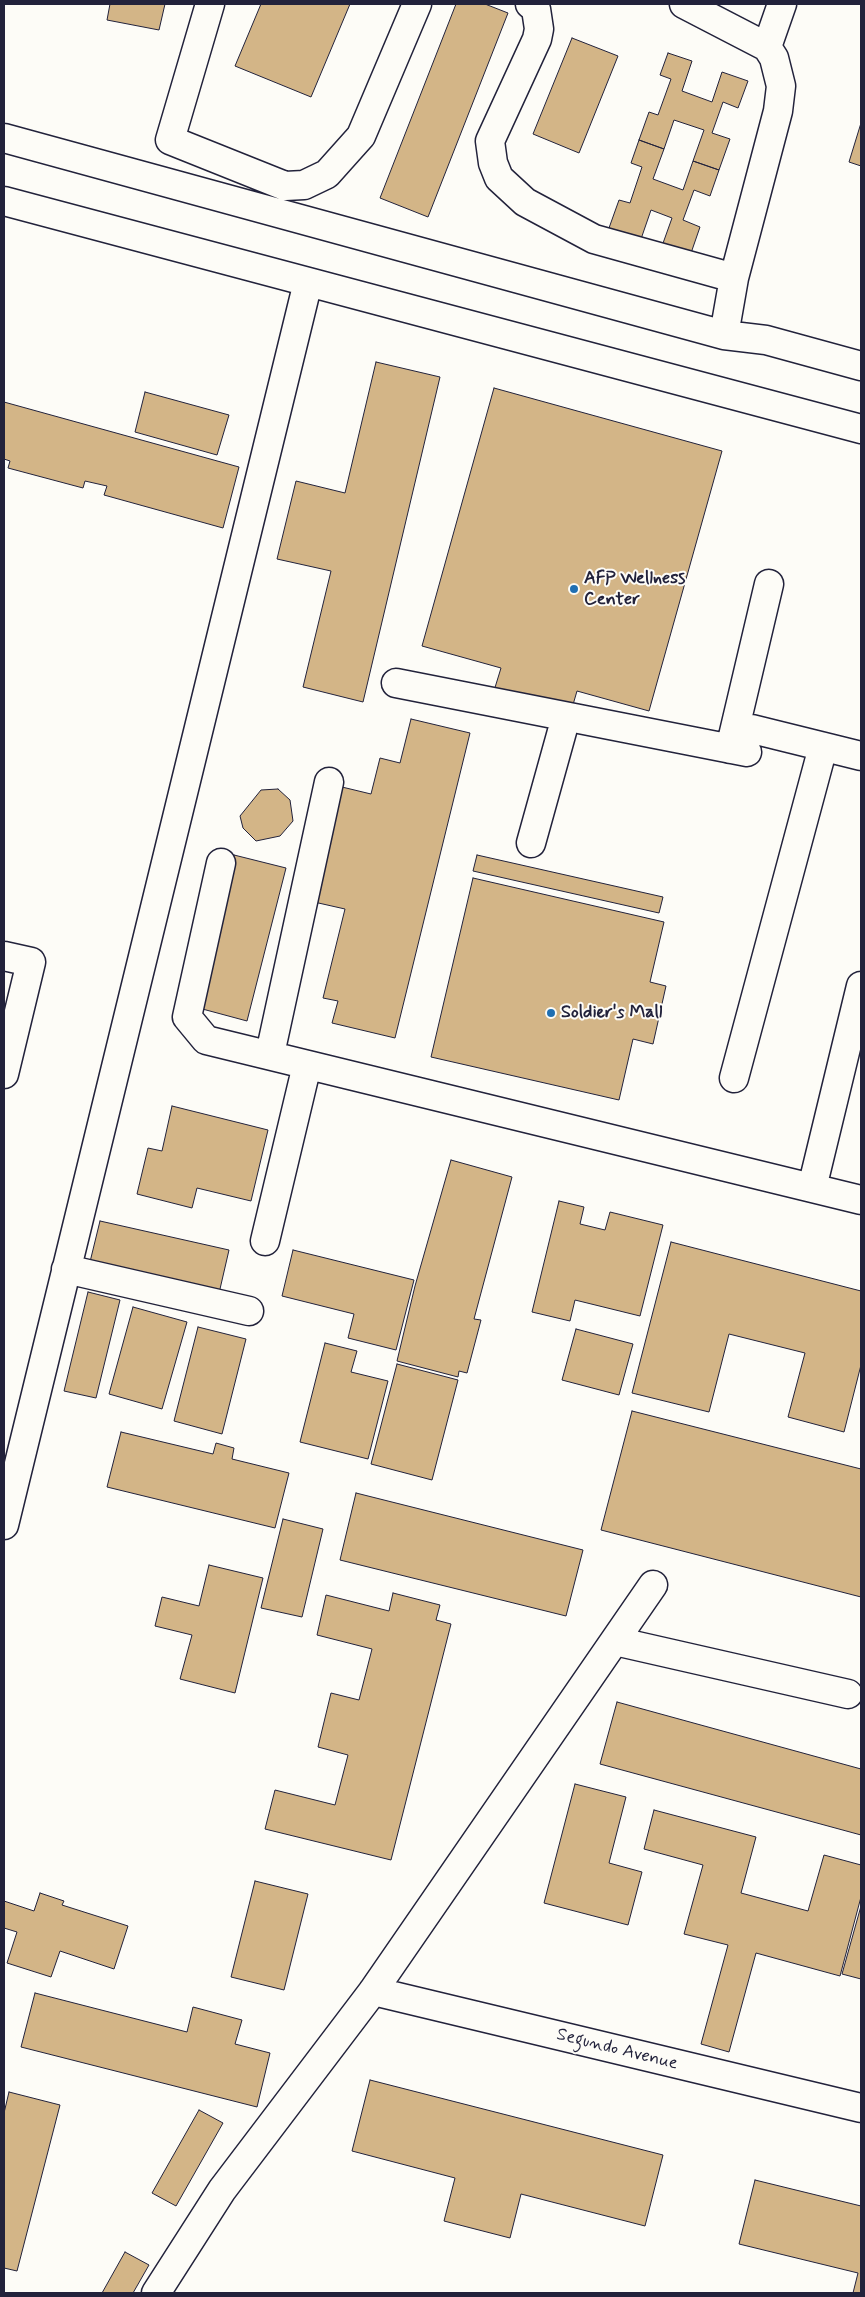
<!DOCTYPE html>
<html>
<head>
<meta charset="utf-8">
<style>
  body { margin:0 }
  #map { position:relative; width:865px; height:2297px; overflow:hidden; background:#fdfcf7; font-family:Mynerve,sans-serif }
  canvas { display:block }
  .frame { position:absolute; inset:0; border:5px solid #22223b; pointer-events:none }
</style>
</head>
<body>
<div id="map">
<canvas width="865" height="2297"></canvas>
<div class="frame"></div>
</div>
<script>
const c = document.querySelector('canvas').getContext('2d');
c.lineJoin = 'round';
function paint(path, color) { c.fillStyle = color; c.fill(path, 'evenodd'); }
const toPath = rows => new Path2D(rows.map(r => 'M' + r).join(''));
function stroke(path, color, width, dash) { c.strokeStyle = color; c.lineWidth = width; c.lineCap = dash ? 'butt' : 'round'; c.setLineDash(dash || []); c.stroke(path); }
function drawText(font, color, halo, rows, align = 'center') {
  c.font = font + ' Mynerve,sans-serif'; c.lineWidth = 4; c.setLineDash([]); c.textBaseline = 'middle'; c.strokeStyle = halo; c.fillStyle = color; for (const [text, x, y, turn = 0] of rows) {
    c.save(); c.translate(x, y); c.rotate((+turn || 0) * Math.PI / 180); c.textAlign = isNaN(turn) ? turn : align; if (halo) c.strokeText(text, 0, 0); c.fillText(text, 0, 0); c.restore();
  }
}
const building = toPath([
  [110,4,165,4,159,30,107,20,110,4],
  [261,4,350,4,311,97,235,66,261,4],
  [456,4,485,4,508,13,428,217,380,198,456,4],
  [572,38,618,56,579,153,533,134,572,38],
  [668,53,692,61,682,91,712,102,722,72,748,81,738,108,723,102,712,133,730,139,719,170,693,161,704,130,674,120,664,149,639,140,649,112,658,115,671,79,660,75,668,53],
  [861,123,861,166,849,162,861,123],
  [639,140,664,149,653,179,683,190,693,161,719,170,710,196,694,190,683,220,700,227,690,256,662,246,672,218,651,210,641,239,609,228,619,200,630,203,642,167,631,163,639,140],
  [376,362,440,377,363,702,303,687,331,571,277,559,296,481,345,493,376,362],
  [494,388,722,451,649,711,577,691,570,715,493,694,501,668,422,646,494,388],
  [145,392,229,415,217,455,135,432,145,392],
  [4,402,239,467,223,528,104,495,107,486,85,481,83,488,8,468,10,461,4,459,4,402],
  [411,719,470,733,395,1038,332,1023,338,1001,323,998,345,909,314,902,342,787,371,794,380,758,400,763,411,719],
  [278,789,290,800,293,821,280,836,256,841,243,828,240,816,261,790,278,789],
  [234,855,286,868,247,1021,195,1007,234,855],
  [477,855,663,897,659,913,473,871,477,855],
  [473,878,664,922,650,982,666,986,653,1044,633,1039,619,1100,431,1057,473,878],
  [172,1106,268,1130,251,1201,197,1188,192,1208,137,1194,148,1148,162,1151,172,1106],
  [451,1160,512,1177,474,1319,481,1320,467,1373,459,1371,458,1377,397,1361,415,1286,451,1160],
  [559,1201,584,1207,580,1224,605,1230,610,1212,663,1225,640,1316,575,1300,570,1321,532,1312,559,1201],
  [100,1221,229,1250,217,1302,89,1266,100,1221],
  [671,1242,861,1291,861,1365,844,1432,788,1417,805,1353,729,1334,709,1412,632,1393,671,1242],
  [293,1250,414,1280,396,1350,348,1338,354,1314,282,1296,293,1250],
  [88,1292,120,1300,96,1398,64,1391,88,1292],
  [133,1307,187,1322,162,1409,109,1394,133,1307],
  [198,1327,246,1339,222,1434,174,1421,198,1327],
  [576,1329,633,1344,619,1395,562,1380,576,1329],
  [325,1343,357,1351,351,1372,388,1381,368,1459,300,1442,325,1343],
  [397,1364,458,1380,432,1480,371,1464,397,1364],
  [632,1411,861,1469,861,1597,601,1530,632,1411],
  [121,1432,213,1454,216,1443,234,1448,232,1459,289,1473,275,1528,107,1487,121,1432],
  [356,1493,583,1550,566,1616,340,1560,356,1493],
  [283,1519,323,1529,302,1617,261,1608,283,1519],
  [209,1565,263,1578,235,1693,180,1679,192,1635,155,1626,162,1597,199,1606,209,1565],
  [393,1593,440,1605,436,1620,451,1624,391,1860,265,1829,275,1790,335,1805,348,1755,318,1747,331,1693,359,1700,372,1649,317,1635,326,1595,389,1611,393,1593],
  [617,1702,861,1769,861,1835,600,1764,617,1702],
  [575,1784,626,1797,609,1863,642,1872,628,1925,544,1903,575,1784],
  [654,1810,756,1837,741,1893,808,1911,824,1855,861,1865,861,1897,840,1976,756,1953,729,2052,701,2044,728,1945,684,1934,703,1865,644,1849,654,1810],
  [255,1881,308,1894,284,1990,231,1977,255,1881],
  [40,1893,64,1901,62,1905,128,1926,114,1969,60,1951,51,1977,7,1963,17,1932,4,1928,4,1901,34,1911,40,1893],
  [861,1906,861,1979,842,1974,861,1906],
  [35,1993,187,2032,193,2007,242,2020,235,2044,270,2053,257,2107,21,2047,35,1993],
  [370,2080,663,2155,645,2226,521,2194,510,2238,444,2221,455,2178,352,2151,370,2080],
  [9,2092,60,2105,17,2271,4,2268,4,2113,9,2092],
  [199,2110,223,2123,176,2206,152,2193,199,2110],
  [755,2180,861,2206,861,2293,853,2293,858,2273,739,2244,755,2180],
  [125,2252,149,2265,133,2293,102,2293,125,2252]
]);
paint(building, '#d3b587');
stroke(building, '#22223b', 1);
const minor = toPath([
  [210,4,170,140,285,186,304,185,327,174,361,136,417,4],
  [530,4,536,9,539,29,537,39,490,141,493,163,499,178,525,202,594,239,734,278],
  [684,4,767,47,774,58,781,86,778,111,734,278,724,335],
  [767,47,782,4],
  [4,138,724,335,766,340,861,366],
  [4,201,861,429],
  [396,683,747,752],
  [752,729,861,756],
  [730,749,769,584],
  [531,843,566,717],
  [221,863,187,1017,206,1040,861,1200],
  [4,956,31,962,4,1074],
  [270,1054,329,782],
  [734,1078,823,747],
  [812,1188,861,986],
  [265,1241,307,1065],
  [66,1269,249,1311],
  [4,1525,308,282],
  [615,1641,848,1694],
  [373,1991,861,2108],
  [156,2293,222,2190,373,1991,653,1585]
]);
stroke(minor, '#22223b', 31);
stroke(minor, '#fdfcf7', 28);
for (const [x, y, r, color] of [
  [574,589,5,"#1f6fb2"],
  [551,1013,5,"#1f6fb2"]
]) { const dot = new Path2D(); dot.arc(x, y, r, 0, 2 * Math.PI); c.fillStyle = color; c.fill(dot); stroke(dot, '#fdfcf7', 2); }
drawText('bold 18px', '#22223b', '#fdfcf7', [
  ["AFP Wellness",584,579],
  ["Center",584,600],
  ["Soldier's Mall",561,1013]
], 'left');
drawText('18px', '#22223b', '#fdfcf7', [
  ["Segundo Avenue",617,2050,14]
]);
</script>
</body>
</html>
